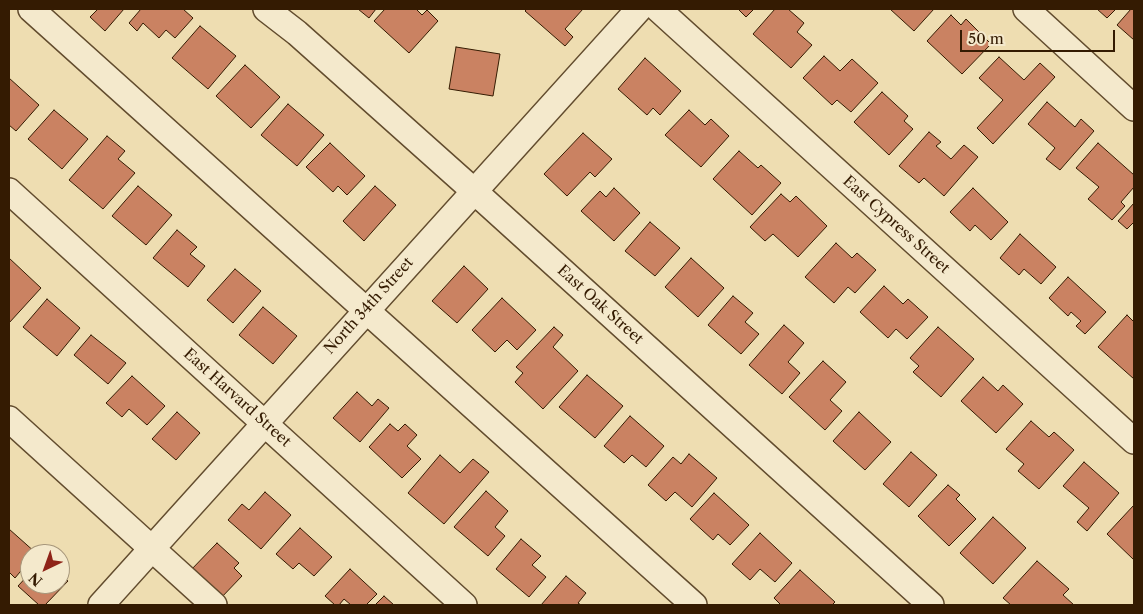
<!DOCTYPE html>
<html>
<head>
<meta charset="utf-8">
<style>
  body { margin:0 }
  #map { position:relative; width:1143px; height:614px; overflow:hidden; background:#eeddb1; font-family:"Libre Caslon Text",serif }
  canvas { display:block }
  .frame { position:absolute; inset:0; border:10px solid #341b02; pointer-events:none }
  .north { position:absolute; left:20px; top:544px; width:50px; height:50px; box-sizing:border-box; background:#f4e9cc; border:1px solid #a7977b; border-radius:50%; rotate:222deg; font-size:14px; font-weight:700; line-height:20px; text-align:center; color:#341b02 }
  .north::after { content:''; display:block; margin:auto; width:18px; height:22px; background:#8f2418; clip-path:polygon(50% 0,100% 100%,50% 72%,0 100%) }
  .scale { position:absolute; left:960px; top:30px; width:155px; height:22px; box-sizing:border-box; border:2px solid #341b02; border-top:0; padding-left:6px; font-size:15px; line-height:18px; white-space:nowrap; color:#341b02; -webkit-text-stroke:4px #f4e9cc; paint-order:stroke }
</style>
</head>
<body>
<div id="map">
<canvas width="1143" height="614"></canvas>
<div class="frame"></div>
<div class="north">N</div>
<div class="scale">50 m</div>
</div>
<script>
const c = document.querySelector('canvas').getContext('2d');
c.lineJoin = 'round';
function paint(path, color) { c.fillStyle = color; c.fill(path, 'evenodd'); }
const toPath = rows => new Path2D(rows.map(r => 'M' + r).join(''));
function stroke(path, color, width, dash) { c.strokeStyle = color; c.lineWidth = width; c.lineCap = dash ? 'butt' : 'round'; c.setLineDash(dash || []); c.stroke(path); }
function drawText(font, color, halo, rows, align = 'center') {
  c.font = font + ' "Libre Caslon Text",serif'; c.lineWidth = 4; c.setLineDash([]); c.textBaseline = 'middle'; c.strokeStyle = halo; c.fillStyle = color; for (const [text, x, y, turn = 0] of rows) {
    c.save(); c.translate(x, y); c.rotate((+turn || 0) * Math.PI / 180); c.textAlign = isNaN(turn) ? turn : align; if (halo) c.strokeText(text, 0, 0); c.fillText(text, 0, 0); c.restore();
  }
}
const building = toPath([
  [98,9,124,9,105,31,90,17,98,9],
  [141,9,183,9,193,18,175,38,166,30,159,38,143,23,137,31,129,23,141,9],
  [358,9,376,9,369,18,358,9],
  [385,9,416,9,422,15,427,10,438,21,409,53,374,21,385,9],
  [527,9,583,9,565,29,573,37,565,46,525,11,527,9],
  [738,9,754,9,746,17,738,9],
  [775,9,788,9,804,23,797,32,812,45,791,68,753,34,775,9],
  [890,9,934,9,914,31,890,9],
  [1097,9,1116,9,1107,18,1097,9],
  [1131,9,1134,9,1134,40,1117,25,1131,9],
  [951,15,961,25,966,19,991,44,962,74,927,41,951,15],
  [200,26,236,56,208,89,172,58,200,26],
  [456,47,500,54,493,96,449,89,456,47],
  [824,56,840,71,852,59,878,83,851,112,837,100,832,105,803,78,824,56],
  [999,57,1024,80,1040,63,1055,77,993,144,977,128,1003,100,979,78,999,57],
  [645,58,681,91,660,115,653,108,647,115,618,89,645,58],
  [245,65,280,97,251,128,216,96,245,65],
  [9,78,39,105,16,131,9,125,9,78],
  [882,92,908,116,904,121,913,129,889,155,854,122,882,92],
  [1047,102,1075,127,1081,119,1094,131,1060,170,1046,159,1055,148,1028,124,1047,102],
  [288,104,324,135,297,166,261,135,288,104],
  [54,110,88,139,62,169,28,139,54,110],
  [689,110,705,125,711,119,729,136,701,167,665,135,689,110],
  [929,132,941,142,936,146,951,159,964,145,978,157,944,196,924,178,919,183,899,166,929,132],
  [583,133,612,159,595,177,590,172,567,196,544,174,583,133],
  [107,136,125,151,118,159,135,173,103,209,69,180,107,136],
  [330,143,365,176,347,195,338,186,333,192,306,167,330,143],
  [1098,143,1134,175,1134,187,1121,202,1125,206,1112,220,1088,199,1099,187,1076,168,1098,143],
  [739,151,758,168,761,165,781,183,752,215,713,179,739,151],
  [138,186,172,215,146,245,112,216,138,186],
  [375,186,396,205,364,241,343,221,375,186],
  [614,188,640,213,614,241,581,211,600,191,606,197,614,188],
  [973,188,1008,222,991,240,975,225,970,231,950,212,973,188],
  [781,194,790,202,796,196,827,226,798,257,773,234,765,241,750,227,781,194],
  [1134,203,1134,222,1127,229,1118,221,1134,203],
  [650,222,680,248,655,276,625,251,650,222],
  [177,230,197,247,190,254,205,266,188,287,153,258,177,230],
  [1020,234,1056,267,1041,284,1024,269,1019,275,1000,258,1020,234],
  [836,243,852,258,857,253,876,270,855,293,848,287,834,303,805,277,836,243],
  [9,258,41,288,9,323,9,258],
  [691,258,724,288,698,317,665,287,691,258],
  [464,266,488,289,457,323,432,301,464,266],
  [235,269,261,291,233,323,207,300,235,269],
  [1068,277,1106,312,1085,334,1076,326,1081,321,1071,312,1068,316,1049,298,1068,277],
  [884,286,903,304,908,299,928,317,907,339,896,329,888,338,860,312,884,286],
  [733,296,753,313,745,322,759,334,741,354,708,325,733,296],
  [502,298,536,330,517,350,507,340,495,352,472,330,502,298],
  [47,299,80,328,57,356,23,327,47,299],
  [263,307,297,336,273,364,239,335,263,307],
  [1127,315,1134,322,1134,379,1098,347,1127,315],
  [784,325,804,343,788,362,800,373,782,394,749,365,784,325],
  [554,327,563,335,553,347,578,371,543,409,515,382,523,373,516,367,554,327],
  [938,327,974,359,941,397,913,372,919,366,910,358,938,327],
  [91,335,126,363,108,384,74,355,91,335],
  [823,361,846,382,830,400,842,411,825,430,789,397,823,361],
  [587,375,623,406,595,438,559,407,587,375],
  [132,376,165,406,147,425,129,409,122,417,106,403,132,376],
  [983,377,998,391,1003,385,1023,404,996,433,961,401,983,377],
  [357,392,372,406,378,399,389,408,360,442,333,418,357,392],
  [177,412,200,433,176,460,152,439,177,412],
  [859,412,891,442,865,470,833,441,859,412],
  [630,416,664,446,646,467,632,455,624,463,604,446,630,416],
  [1031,421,1049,437,1054,432,1074,450,1039,489,1018,471,1024,464,1006,449,1031,421],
  [390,424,398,431,405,424,417,435,407,446,421,459,402,478,369,447,390,424],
  [911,452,937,475,909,507,883,484,911,452],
  [689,454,717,478,692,507,675,492,666,501,648,485,673,457,681,464,689,454],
  [440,455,460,473,473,459,489,472,444,524,408,493,440,455],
  [1084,462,1119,493,1087,531,1077,522,1089,508,1063,486,1084,462],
  [948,485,960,495,956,499,976,519,949,546,918,516,948,485],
  [486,491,508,511,495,527,505,536,488,556,454,527,486,491],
  [265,492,291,515,261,549,228,520,242,504,249,510,265,492],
  [714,493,749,525,730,545,718,534,713,540,690,519,714,493],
  [1134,505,1134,560,1107,534,1134,505],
  [993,517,1026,548,993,584,960,553,993,517],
  [300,528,332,557,314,576,299,563,293,569,276,554,300,528],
  [9,529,36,553,30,554,30,560,15,578,9,572,9,529],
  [760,533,792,563,775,582,760,569,750,580,732,564,760,533],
  [521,539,541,556,532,565,546,577,529,597,496,569,521,539],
  [217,543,239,563,234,568,242,576,219,600,189,572,217,543],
  [1037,561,1069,589,1063,595,1074,605,1011,605,1003,598,1037,561],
  [350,569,377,594,366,605,351,605,344,599,339,605,335,605,325,596,350,569],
  [800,570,835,602,832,605,781,605,774,598,800,570],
  [30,573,30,584,60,584,60,574,68,581,45,605,39,605,18,586,30,573],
  [566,576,586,593,578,603,581,605,541,605,566,576],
  [384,596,394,605,375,605,384,596]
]);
paint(building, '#ca8262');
stroke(building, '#341b02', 1);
const minor = toPath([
  [31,9,694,605],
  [266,9,297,33,474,191,931,605],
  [658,9,1134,441],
  [1026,9,1134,108],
  [9,191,464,605],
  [9,419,214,605],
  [101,605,639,9]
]);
stroke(minor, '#624c2e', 28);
stroke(minor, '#f4e9cc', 25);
drawText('15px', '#341b02', '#f4e9cc', [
  ["East Cypress Street",896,225,42],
  ["East Oak Street",600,305,42],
  ["North 34th Street",369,306,-48],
  ["East Harvard Street",237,398,42]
]);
</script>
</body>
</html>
